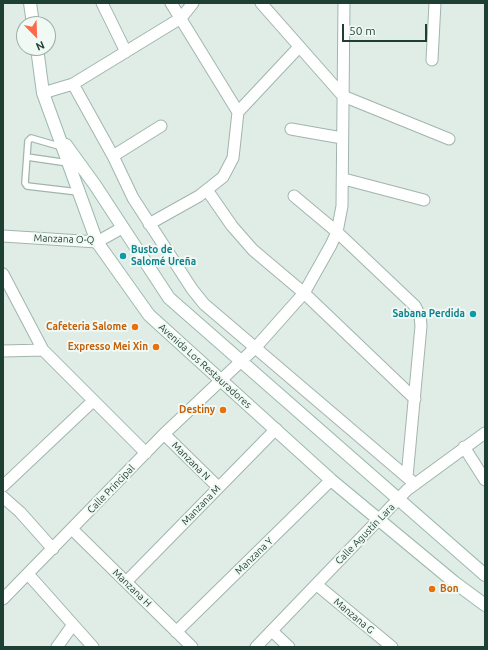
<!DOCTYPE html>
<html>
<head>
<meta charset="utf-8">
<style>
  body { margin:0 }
  #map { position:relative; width:488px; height:650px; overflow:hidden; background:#dfede6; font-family:Ubuntu,sans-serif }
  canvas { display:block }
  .frame { position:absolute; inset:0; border:4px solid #1e3f33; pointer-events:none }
  .north { position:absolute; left:16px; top:16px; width:40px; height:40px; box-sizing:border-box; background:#f0f9f4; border:1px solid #9cafa7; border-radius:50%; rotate:157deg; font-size:11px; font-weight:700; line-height:16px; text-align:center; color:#1e3f33 }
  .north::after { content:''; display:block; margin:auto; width:14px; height:18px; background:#ff694b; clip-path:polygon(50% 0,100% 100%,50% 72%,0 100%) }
  .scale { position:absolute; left:342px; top:24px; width:85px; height:18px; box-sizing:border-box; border:2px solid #1e3f33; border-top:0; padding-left:5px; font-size:12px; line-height:14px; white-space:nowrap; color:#1e3f33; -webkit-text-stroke:3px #f0f9f4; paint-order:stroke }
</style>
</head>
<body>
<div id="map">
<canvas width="488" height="650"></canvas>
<div class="frame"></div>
<div class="north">N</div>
<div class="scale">50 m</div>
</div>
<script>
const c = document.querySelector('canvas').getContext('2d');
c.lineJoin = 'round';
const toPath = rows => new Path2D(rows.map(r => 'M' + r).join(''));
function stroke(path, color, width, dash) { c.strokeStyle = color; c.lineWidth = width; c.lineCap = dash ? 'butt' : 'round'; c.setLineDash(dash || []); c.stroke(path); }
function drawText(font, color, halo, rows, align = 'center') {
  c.font = font + ' Ubuntu,sans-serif'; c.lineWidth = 4; c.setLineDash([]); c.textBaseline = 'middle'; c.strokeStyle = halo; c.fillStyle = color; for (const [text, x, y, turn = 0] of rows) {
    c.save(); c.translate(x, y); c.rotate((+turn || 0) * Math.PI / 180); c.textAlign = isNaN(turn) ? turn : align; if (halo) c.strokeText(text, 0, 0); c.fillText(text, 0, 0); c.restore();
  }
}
const lane = toPath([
  [62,147,31,138,28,141,25,183,27,186,78,192],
  [27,157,68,163]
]);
const street = toPath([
  [102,3,126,52],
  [171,3,238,112],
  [261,3,343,96,449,139],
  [432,60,435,3],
  [73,84,113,156,133,198,192,289,204,304,415,484],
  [43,93,73,84,181,18,193,3],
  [291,129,342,138],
  [113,156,161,126],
  [344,179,424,200],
  [207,190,232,226,253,250,304,293,415,399],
  [294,196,337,232,415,306,420,316,421,326,407,477],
  [149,224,199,196,223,177,233,158,238,112,299,47],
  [3,236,97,242,122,228],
  [3,274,43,350,146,453],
  [3,351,43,350],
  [164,434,218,487],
  [464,447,485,480],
  [3,486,93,401],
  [3,497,20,512,53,549],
  [72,529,192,647],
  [28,574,93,647],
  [126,582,276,429],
  [317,585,392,647],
  [3,599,164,434,256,347,304,293,331,245,337,232,342,206,344,3],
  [272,631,289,647],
  [176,632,331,480],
  [57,647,72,626],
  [256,647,407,490,485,433]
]);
const secondary = toPath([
  [30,3,33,24],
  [37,48,43,93,97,242,149,315,331,480,454,582,485,605],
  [66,145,95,185,169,298,485,575]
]);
stroke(lane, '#a1b5ad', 8);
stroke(street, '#a1b5ad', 13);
stroke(secondary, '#9cbaad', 14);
stroke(lane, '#fff', 5.5);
stroke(street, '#fff', 11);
stroke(secondary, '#fff', 12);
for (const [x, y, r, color] of [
  [123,256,4,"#0f9aa8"],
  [473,314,4,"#0f9aa8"],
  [135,327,4,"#e8710a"],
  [156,347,4,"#e8710a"],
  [223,410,4,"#e8710a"],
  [432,589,4,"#e8710a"]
]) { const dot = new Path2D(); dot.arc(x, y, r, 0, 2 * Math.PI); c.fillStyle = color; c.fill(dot); stroke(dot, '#f0f9f4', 1.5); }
drawText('10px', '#1e3f33', '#f0f9f4', [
  ["Manzana O-Q",64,239,2],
  ["Avenida Los Restauradores",205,366,42],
  ["Manzana N",191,461,45],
  ["Calle Principal",111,489,-46],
  ["Manzana M",201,505,-46],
  ["Calle Agustín Lara",365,534,-46],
  ["Manzana Y",254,556,-44],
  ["Manzana H",132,588,44],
  ["Manzana G",354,616,40]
]);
drawText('bold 10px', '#0d838f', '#f0f9f4', [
  ["Busto de",131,250],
  ["Salomé Ureña",131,262],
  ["Sabana Perdida",465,314,"right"]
], 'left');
drawText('bold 10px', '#c56008', '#f0f9f4', [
  ["Cafeteria Salome",127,327],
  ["Expresso Mei Xin",148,347],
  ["Destiny",215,410],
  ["Bon",440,589,"left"]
], 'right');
</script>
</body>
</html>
